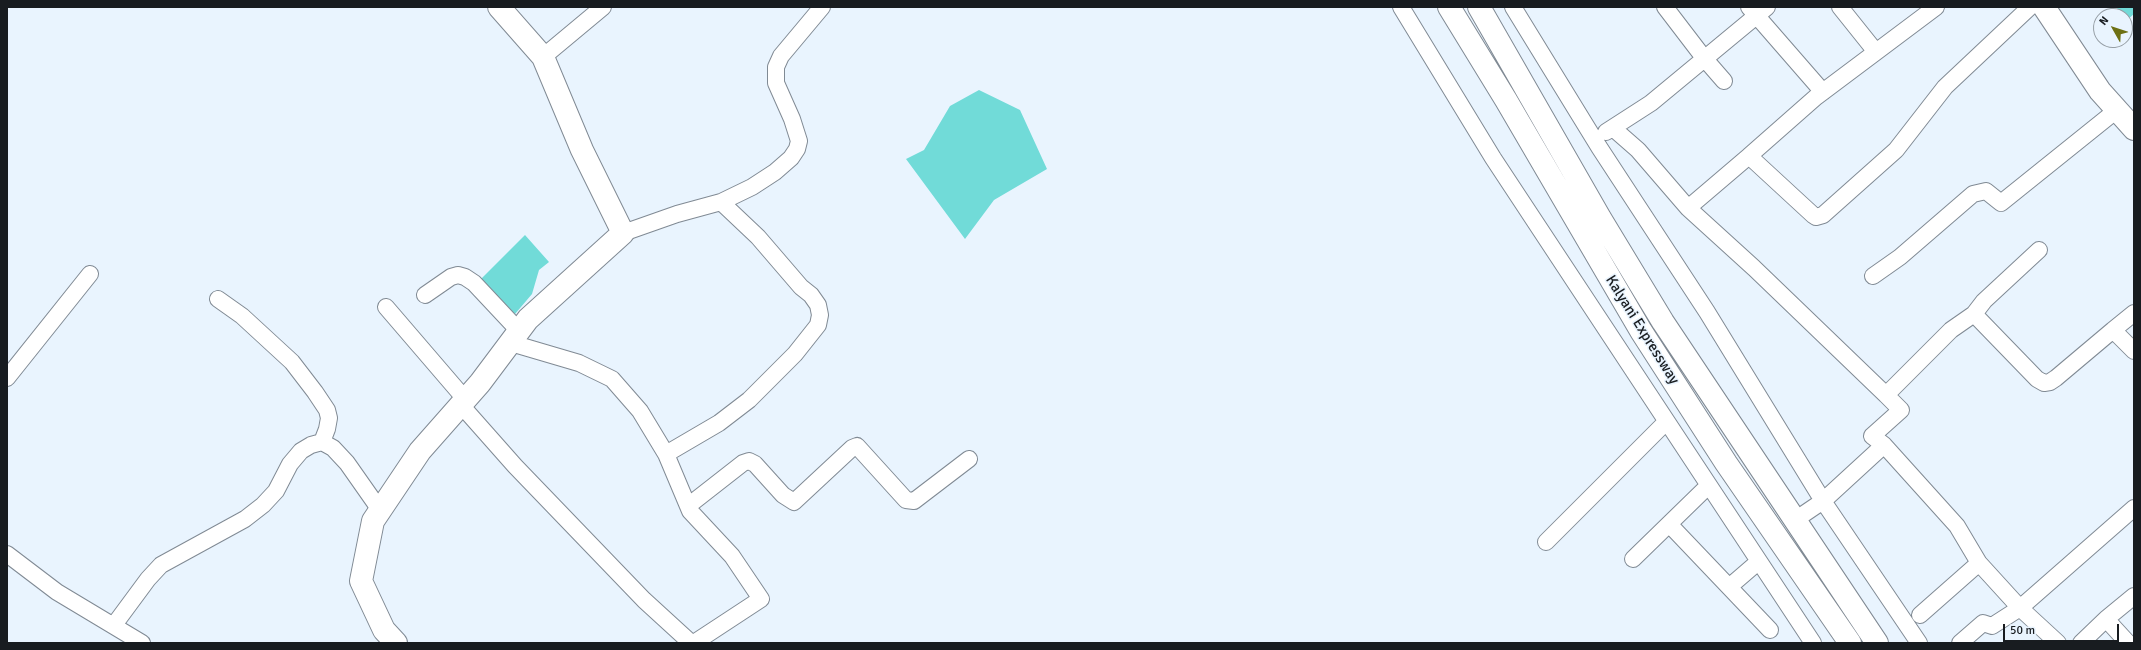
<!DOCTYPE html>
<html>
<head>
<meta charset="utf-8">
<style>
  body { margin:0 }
  #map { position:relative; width:2141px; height:650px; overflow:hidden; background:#e9f4fe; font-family:Signika,sans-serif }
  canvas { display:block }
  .frame { position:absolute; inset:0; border:8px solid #181c20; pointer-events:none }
  .north { position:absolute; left:2093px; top:8px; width:40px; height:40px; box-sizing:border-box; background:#e9f4fe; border:1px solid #959ea5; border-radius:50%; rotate:309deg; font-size:11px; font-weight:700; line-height:16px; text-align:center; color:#181c20 }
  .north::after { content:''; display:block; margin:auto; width:14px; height:18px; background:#6d7014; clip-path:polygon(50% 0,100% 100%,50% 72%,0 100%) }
  .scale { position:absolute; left:2003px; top:624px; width:116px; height:18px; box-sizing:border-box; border:2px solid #181c20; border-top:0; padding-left:5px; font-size:12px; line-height:14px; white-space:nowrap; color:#181c20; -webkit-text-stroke:3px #e9f4fe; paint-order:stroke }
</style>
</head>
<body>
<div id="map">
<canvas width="2141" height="650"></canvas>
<div class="frame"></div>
<div class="north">N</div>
<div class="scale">50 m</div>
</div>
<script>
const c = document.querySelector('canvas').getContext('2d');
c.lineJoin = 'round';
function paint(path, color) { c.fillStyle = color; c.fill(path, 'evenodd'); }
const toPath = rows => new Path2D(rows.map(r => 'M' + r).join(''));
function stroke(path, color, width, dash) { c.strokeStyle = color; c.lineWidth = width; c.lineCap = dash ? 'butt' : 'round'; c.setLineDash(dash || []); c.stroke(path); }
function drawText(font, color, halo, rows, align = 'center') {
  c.font = font + ' Signika,sans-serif'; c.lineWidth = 3; c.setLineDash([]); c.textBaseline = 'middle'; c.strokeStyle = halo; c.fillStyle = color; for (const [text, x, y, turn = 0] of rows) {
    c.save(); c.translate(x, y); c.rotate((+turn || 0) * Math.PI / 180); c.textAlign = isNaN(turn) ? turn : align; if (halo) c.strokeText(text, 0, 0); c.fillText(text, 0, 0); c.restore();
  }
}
paint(toPath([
  [2116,7,2134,7,2134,14,2127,20],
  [979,90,1020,110,1047,169,994,200,965,239,906,159,924,150,950,106],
  [525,235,549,262,539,270,532,294,515,314,481,279]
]), '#71dbd8');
const street = toPath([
  [1401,7,1493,158,1813,643],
  [1513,7,1599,147,1707,312,1823,501,1919,643],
  [1665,7,1704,58,1724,81],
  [1749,7,1823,92],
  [1840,7,1876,52],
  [543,57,603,7],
  [1614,129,1638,150,1688,208,1754,268,1886,395,1951,330,1974,314,2037,379,2044,383,2050,382,2056,378,2113,330,2134,351],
  [1606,132,1651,103,1767,7],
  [1749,156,1816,97,1936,7],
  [1688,208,1749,156,1813,215,1816,217,1823,215,1896,150,1945,87,2030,7],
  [623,233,677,214,721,202,752,187,775,172,791,158,797,149,799,141,792,119,776,83,776,67,781,56,822,7],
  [1873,276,1900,257,1973,194,1986,191,2001,203,2118,109],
  [425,295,451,277,458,275,465,277,474,283,519,331],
  [218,299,242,316,292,362,315,392,327,410,329,418,327,429,322,442],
  [386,307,465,399,461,405,515,466,644,600,691,643],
  [1974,314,1984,301,2039,250],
  [2113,330,2134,313],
  [511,343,579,363,612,379,640,411,666,454,690,511,732,556,761,599,694,643],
  [7,378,90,274],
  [1884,445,1957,526,1979,563],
  [666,454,719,423,749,400,795,354,818,325,820,315,818,305,811,295,801,287,758,237,721,202],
  [688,506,743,463,749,461,755,464,783,495,794,502,852,448,857,446,906,500,914,501,969,459],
  [1795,520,1823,501,1884,445,1872,436,1901,410,1886,395],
  [1669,524,1770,630],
  [1546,542,1666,422],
  [7,554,57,592,142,643],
  [1633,559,1708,486],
  [1729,587,1758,562],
  [1920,615,1979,563,2020,608,2058,643],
  [2106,619,2134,596],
  [114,625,148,579,161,565,245,519,263,505,276,491,290,464,301,451,311,445,322,442,333,448,347,463,380,510],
  [1960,643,1983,623,1992,626,2020,608,2134,508],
  [2081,643,2106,619,2128,643]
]);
const secondary = toPath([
  [2044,7,2100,91,2134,129],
  [396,643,384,630,361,581,373,521,420,451,480,383,528,319,623,233,582,150,543,57,499,7]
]);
const highway = toPath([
  [1449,7,1506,100,1641,331,1726,463,1850,643],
  [1479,7,1600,218,1663,322,1877,643]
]);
stroke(street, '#808a94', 18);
stroke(secondary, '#808a94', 24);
stroke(highway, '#808a94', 24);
stroke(street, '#fff', 16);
stroke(secondary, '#fff', 22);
stroke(highway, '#fff', 22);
drawText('15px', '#181c20', '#e9f4fe', [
  ["Kalyani Expressway",1642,330,58]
]);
</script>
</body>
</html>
